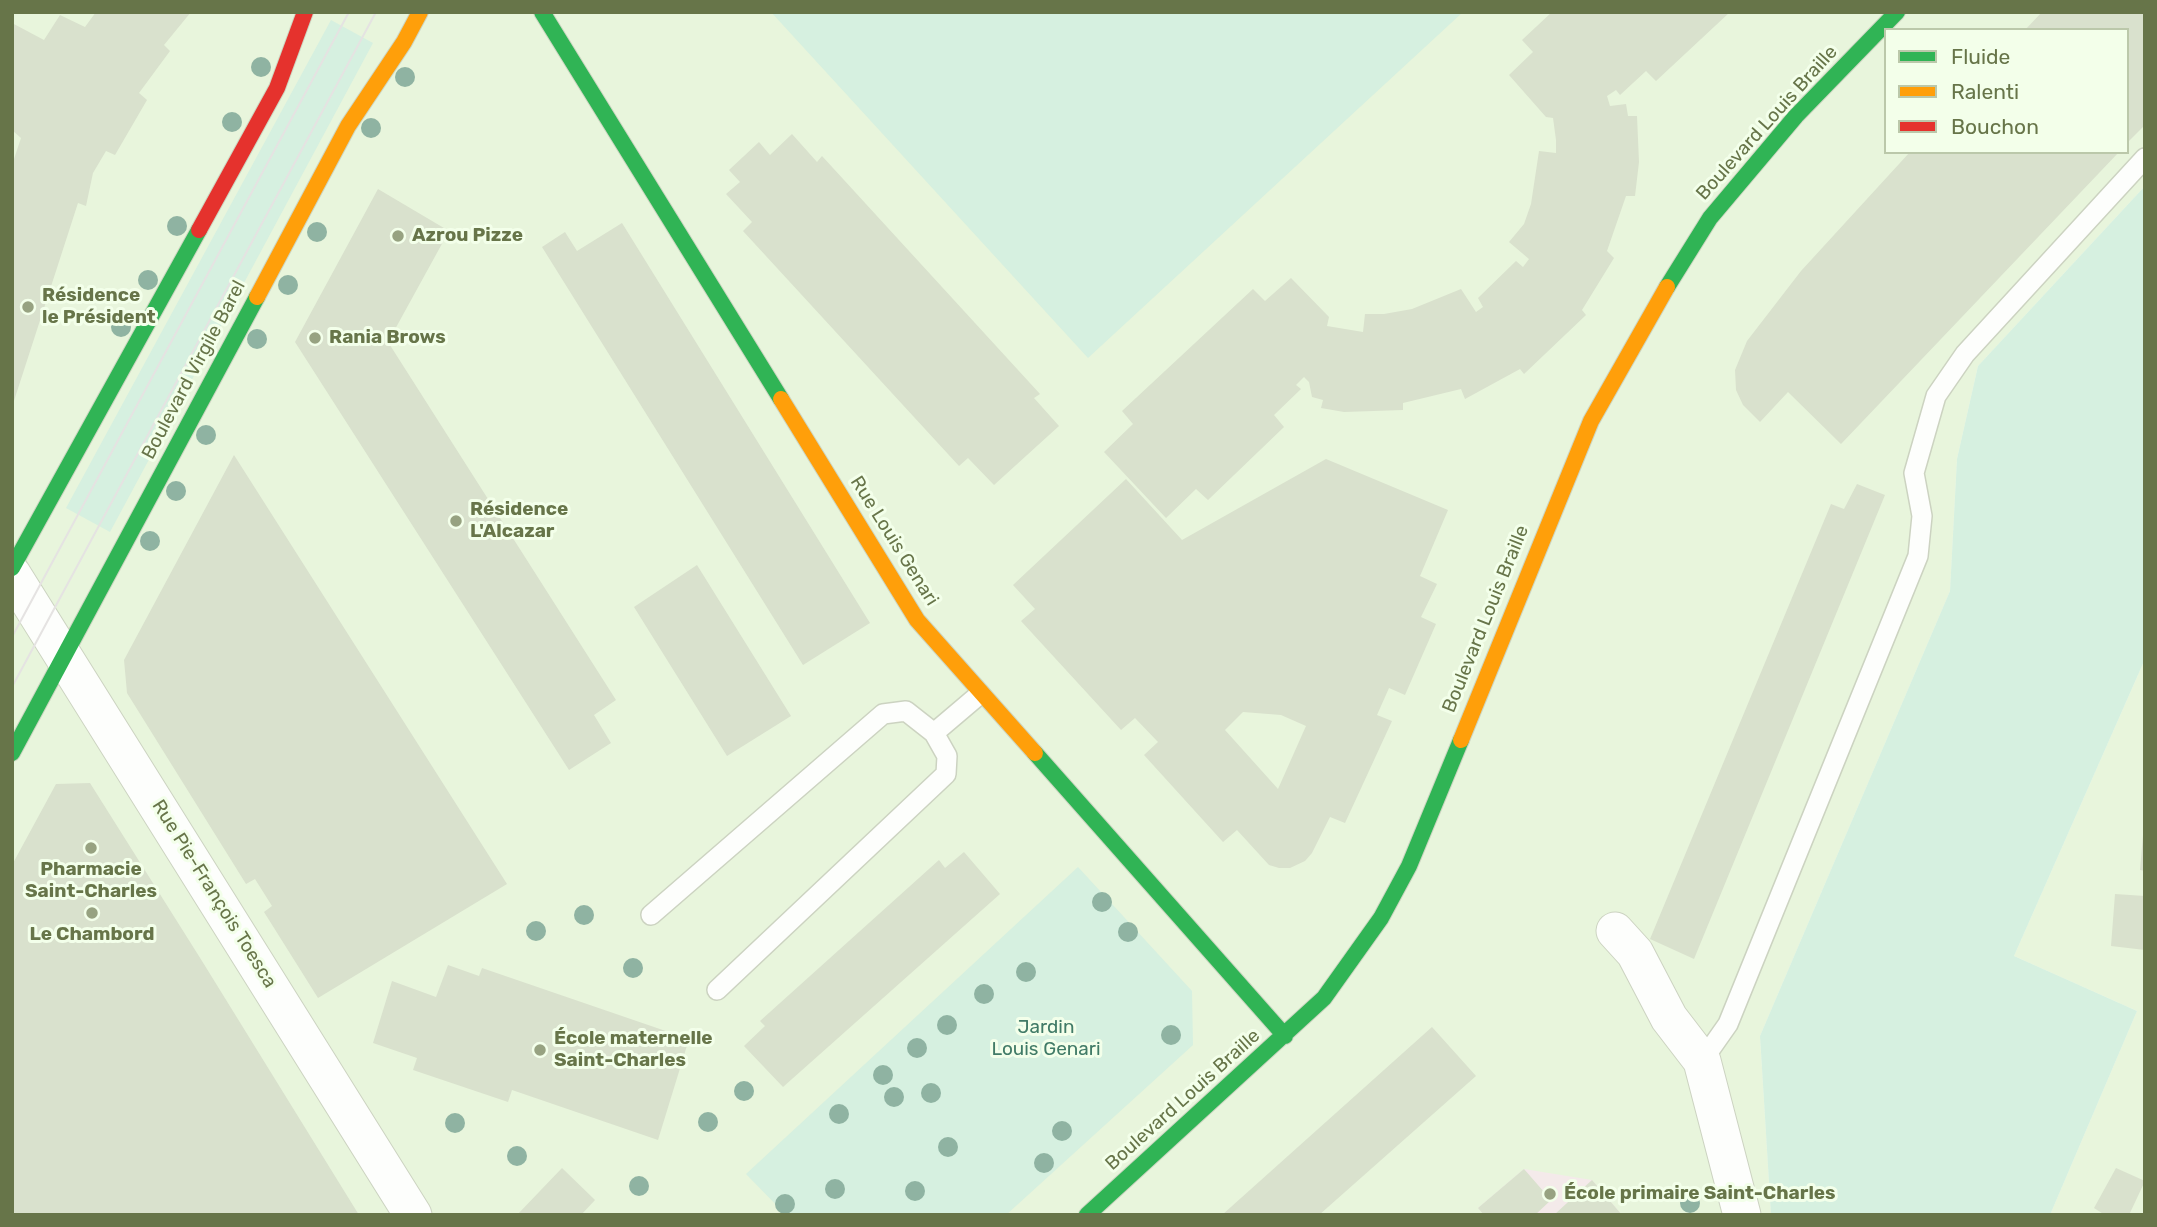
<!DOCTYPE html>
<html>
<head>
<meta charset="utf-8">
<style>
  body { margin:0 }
  #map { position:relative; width:2157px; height:1227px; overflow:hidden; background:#eff7e9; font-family:Rubik,sans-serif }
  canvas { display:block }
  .frame { position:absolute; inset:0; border:14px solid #677549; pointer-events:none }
  .legend { position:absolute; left:1884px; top:28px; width:245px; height:126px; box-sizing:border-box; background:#f3ffea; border:2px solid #bbc8aa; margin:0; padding:9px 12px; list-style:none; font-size:21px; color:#677549 }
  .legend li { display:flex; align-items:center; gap:14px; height:35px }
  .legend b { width:35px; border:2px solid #bbc8aa }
</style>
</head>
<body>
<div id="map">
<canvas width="2157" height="1227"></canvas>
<div class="frame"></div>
<ul class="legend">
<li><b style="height:9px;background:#30b455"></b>Fluide</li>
<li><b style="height:9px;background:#ff9f0a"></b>Ralenti</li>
<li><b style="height:9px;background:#e5322d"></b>Bouchon</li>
</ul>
</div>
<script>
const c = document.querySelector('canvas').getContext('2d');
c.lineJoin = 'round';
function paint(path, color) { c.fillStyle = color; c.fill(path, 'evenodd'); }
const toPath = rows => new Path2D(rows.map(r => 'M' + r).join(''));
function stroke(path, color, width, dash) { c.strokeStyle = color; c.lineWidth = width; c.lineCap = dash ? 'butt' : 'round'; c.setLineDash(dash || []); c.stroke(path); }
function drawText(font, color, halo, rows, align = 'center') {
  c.font = font + ' Rubik,sans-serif'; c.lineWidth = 6; c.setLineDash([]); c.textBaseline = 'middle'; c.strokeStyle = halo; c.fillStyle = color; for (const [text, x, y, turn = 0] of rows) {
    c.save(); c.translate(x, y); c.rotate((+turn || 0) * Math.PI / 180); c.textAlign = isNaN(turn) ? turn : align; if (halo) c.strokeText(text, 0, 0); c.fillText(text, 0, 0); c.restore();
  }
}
paint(toPath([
  [12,12,2145,12,2145,186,1978,366,1957,459,1950,591,1760,1036,1771,1215,12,1215],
  [1886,30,2127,30,2127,152,1886,152],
  [2145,659,2145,1215,2050,1215,2137,1011,2014,956]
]), '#e8f5dc');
paint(toPath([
  [1524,1169,1592,1180,1622,1215,1484,1215,1478,1208]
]), '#f4eaea');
paint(toPath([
  [771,12,1463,12,1088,358],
  [331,20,373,43,110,532,66,508],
  [2145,186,2145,659,2014,956,2137,1011,2050,1215,1771,1215,1760,1036,1950,591,1957,459,1978,366],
  [1078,867,1192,991,1193,1045,1006,1215,786,1215,746,1174]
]), '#d6f0e0');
paint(toPath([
  [96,12,191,12,164,45,170,51,139,93,147,100,115,155,106,151,93,173,86,206,78,203,12,407,12,165,21,138,12,130,12,23,44,40,60,15,85,27],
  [1552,12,1730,12,1656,81,1646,71,1620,95,1616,90,1607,96,1610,106,1626,104,1628,116,1637,116,1639,162,1635,196,1626,196,1607,251,1614,258,1582,310,1586,315,1524,374,1520,369,1465,399,1461,389,1403,403,1403,410,1344,412,1321,408,1323,400,1312,397,1309,382,1304,377,1296,385,1301,389,1274,415,1284,427,1208,500,1196,489,1166,518,1104,452,1133,424,1122,411,1253,289,1265,301,1291,278,1329,317,1327,326,1363,332,1365,314,1384,314,1412,309,1461,289,1476,312,1483,307,1478,298,1516,261,1523,267,1529,259,1509,242,1524,224,1531,204,1539,151,1556,153,1556,140,1553,118,1546,117,1509,75,1533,52,1522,40],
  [2042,12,2145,12,2145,125,2127,143,2127,30,2025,30],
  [792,134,817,162,822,156,1040,394,1034,398,1059,426,994,485,968,458,959,466,743,231,752,222,726,194,740,182,729,170,759,142,770,155],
  [1910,152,2119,152,1841,444,1788,392,1760,422,1743,405,1736,390,1735,370,1747,341,1801,271],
  [378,189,449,231,388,342,616,700,594,715,611,743,569,770,295,342],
  [622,223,870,623,803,665,542,247,565,232,577,251],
  [234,455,507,884,318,998,264,912,272,906,255,879,246,884,127,693,124,660],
  [1326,459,1448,510,1420,576,1437,584,1421,617,1436,624,1405,695,1389,688,1377,715,1392,721,1345,823,1330,817,1312,853,1305,861,1290,868,1279,868,1269,865,1237,830,1223,842,1144,755,1158,742,1135,718,1121,730,1021,621,1035,609,1013,585,1126,479,1182,540],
  [1243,712,1281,715,1306,726,1278,789,1225,730],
  [1857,484,1885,495,1694,959,1650,939,1831,504,1844,509],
  [697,565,791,716,727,756,634,607],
  [90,783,202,961,359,1215,12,1215,12,865,56,784],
  [2143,835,2145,835,2145,871,2140,870],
  [964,852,1000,894,783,1087,744,1046,765,1026,760,1021,939,860,945,868],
  [2115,894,2145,896,2145,950,2111,946],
  [448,965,479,976,482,968,689,1039,658,1140,512,1090,508,1102,413,1070,417,1058,373,1043,392,981,436,997],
  [1432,1027,1476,1076,1319,1215,1222,1215],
  [562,1168,595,1200,581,1215,517,1215],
  [2116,1168,2145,1181,2129,1215,2105,1215,2094,1208],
  [1524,1169,1551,1200,1535,1215,1484,1215,1478,1208],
  [1592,1180,1622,1215,1554,1215]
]), '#d9e1cd');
const lane = toPath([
  [651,915,883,714,906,711,934,733,980,694],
  [717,990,946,774,947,756,934,733],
  [1702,1061,1728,1024,1918,556,1922,516,1914,473,1936,396,1965,354,2145,158]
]);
const street = toPath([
  [12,574,413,1215],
  [1615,931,1635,953,1669,1018,1702,1061,1742,1215]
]);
const fast = toPath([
  [542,12,781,399],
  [1667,287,1710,218,1796,116,1897,12],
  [12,568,199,230],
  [12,753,257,297],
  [1035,753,1285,1036],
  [1087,1215,1324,998,1381,918,1409,866,1461,740]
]);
const slow = toPath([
  [257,297,348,126,404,42,420,12],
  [781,399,917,620,1035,753],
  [1461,740,1591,421,1667,287]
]);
const jam = toPath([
  [199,230,277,88,305,12]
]);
stroke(lane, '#ccd3c1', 22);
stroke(street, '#ccd3c1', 39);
stroke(fast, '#cdd6c2', 18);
stroke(slow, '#cdd6c2', 18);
stroke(jam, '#cdd6c2', 18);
stroke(lane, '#fdfefc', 19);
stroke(street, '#fdfefc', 37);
stroke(fast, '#30b455', 16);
stroke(slow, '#ff9f0a', 16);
stroke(jam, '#e5322d', 16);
stroke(toPath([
  [12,637,349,12],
  [12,687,376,12]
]), '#e5e3e2', 2);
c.fillStyle = '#8fb3a2';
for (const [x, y] of [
  [261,67],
  [405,77],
  [232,122],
  [371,128],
  [177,226],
  [317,232],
  [148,280],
  [288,285],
  [121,327],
  [257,339],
  [206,435],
  [176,491],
  [150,541],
  [1102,902],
  [584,915],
  [536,931],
  [1128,932],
  [633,968],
  [1026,972],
  [984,994],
  [947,1025],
  [1171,1035],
  [917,1048],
  [883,1075],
  [744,1091],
  [931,1093],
  [894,1097],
  [839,1114],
  [708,1122],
  [455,1123],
  [1062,1131],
  [948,1147],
  [517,1156],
  [1044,1163],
  [639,1186],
  [835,1189],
  [915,1191],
  [1690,1203],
  [785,1204]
]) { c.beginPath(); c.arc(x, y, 10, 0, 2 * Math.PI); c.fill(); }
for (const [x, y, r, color] of [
  [398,236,7,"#97a281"],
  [28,307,7,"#97a281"],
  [315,338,7,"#97a281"],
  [456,521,7,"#97a281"],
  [91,848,7,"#97a281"],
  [92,913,7,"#97a281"],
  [540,1050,7,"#97a281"],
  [1550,1194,7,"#97a281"]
]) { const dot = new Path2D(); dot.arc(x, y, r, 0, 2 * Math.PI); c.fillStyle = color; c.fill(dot); stroke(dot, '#f3ffea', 2.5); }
drawText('19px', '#677549', '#f3ffea', [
  ["Boulevard Louis Braille",1767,123,-48],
  ["Boulevard Virgile Barel",194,370,-62],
  ["Rue Louis Genari",894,541,58],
  ["Boulevard Louis Braille",1486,619,-68],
  ["Rue Pie-François Toesca",214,894,58],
  ["Boulevard Louis Braille",1183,1100,-42]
]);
drawText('bold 19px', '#677549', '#f3ffea', [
  ["Azrou Pizze",412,236],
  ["Résidence",42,296],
  ["le Président",42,318],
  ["Rania Brows",329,338],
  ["Résidence",470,510],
  ["L'Alcazar",470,532],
  ["Pharmacie",91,870,"center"],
  ["Saint-Charles",91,892,"center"],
  ["Le Chambord",92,935,"center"],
  ["École maternelle",554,1039],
  ["Saint-Charles",554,1061],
  ["École primaire Saint-Charles",1564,1194]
], 'left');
drawText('19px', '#417b67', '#f3ffea', [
  ["Jardin",1046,1028],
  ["Louis Genari",1046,1050]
]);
</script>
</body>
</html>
